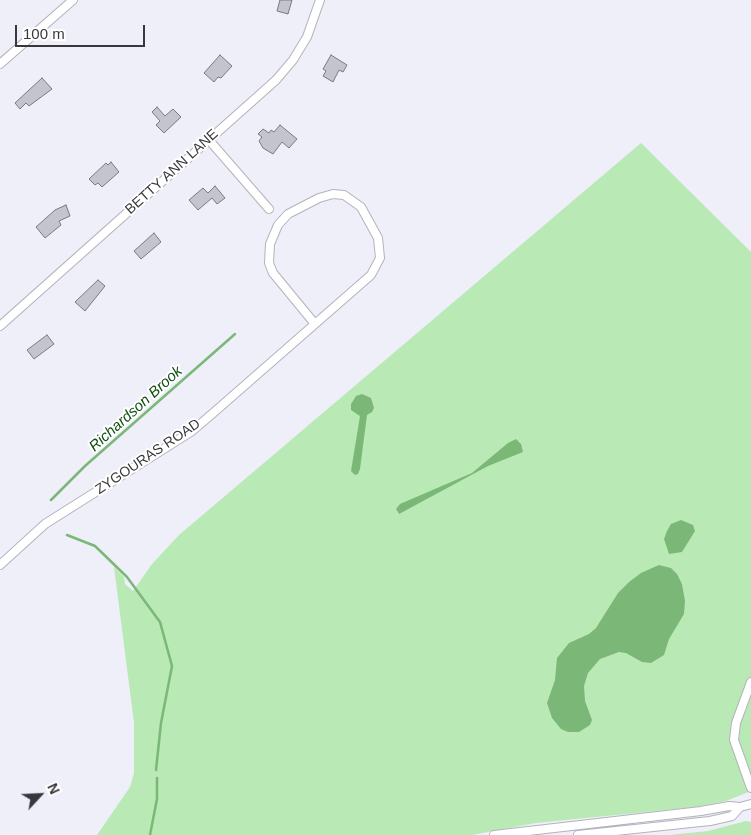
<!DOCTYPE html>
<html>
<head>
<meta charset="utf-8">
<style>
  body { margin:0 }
  #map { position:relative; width:751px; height:835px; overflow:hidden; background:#efeffa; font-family:Helvetica,sans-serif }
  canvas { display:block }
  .north { position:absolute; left:15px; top:770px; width:50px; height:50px; -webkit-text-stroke:4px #fff; paint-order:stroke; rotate:65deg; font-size:14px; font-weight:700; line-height:20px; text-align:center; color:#38383c }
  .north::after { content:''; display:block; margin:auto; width:18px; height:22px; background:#38383c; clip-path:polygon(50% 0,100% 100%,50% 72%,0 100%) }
  .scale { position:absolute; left:15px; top:25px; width:130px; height:22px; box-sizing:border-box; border:2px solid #38383c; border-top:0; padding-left:6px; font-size:15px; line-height:18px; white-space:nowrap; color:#38383c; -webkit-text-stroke:4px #fff; paint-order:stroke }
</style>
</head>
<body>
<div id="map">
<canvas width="751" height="835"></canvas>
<div class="north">N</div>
<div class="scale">100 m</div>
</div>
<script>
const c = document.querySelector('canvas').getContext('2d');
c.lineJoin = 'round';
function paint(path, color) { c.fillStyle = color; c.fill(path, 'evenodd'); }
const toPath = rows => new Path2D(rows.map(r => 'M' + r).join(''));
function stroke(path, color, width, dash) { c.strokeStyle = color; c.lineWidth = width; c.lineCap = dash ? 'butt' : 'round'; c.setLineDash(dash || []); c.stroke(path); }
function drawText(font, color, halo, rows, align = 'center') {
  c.font = font + ' Helvetica,sans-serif'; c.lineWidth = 4; c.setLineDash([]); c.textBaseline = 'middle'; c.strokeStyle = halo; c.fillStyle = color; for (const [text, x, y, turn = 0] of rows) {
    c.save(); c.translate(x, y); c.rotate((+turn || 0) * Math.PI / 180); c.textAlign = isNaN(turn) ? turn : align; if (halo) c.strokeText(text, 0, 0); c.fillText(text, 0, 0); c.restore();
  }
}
paint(toPath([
  [641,143,751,252,751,791,726,801,696,807,536,823,472,835,97,835,130,787,134,773,134,723,114,567,124,577,125,584,133,591,152,564,179,535],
  [746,821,751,822,751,835,669,835,708,831]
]), '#b9e9b5');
paint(toPath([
  [362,394,371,398,374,408,372,412,367,415,360,469,358,474,355,475,351,471,360,416,351,410,351,404,356,396],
  [516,439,521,444,523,452,488,466,399,514,398,512,396,509,400,504,472,473,508,443],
  [681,520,693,525,695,531,682,552,669,554,664,539,667,531,671,524],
  [659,565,671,568,677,574,682,584,685,601,684,614,669,639,664,655,651,663,642,662,626,653,619,652,600,659,588,673,584,686,585,701,592,720,590,725,579,732,568,732,561,729,552,718,547,703,555,680,557,658,569,643,589,634,596,628,618,593,629,582,641,573]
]), '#7bb878');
stroke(toPath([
  [51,500,85,466,235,334],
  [67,535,95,546,127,577,160,622,172,666,161,723,156,770],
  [150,835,157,799,157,778]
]), '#7bb878', 2.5);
const building = toPath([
  [280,0,292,0,288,14,277,11,280,0],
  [220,55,232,66,221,78,218,77,214,82,204,73,220,55],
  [331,55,347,65,343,72,339,70,333,82,323,76,326,71,323,69,331,55],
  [42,78,52,89,29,106,26,103,20,109,15,103,42,78],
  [157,107,165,116,173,109,181,117,164,133,156,125,160,121,152,112,157,107],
  [280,125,297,139,289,148,282,142,273,154,263,148,259,141,262,137,258,134,263,129,269,133,271,130,274,132,280,125],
  [111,162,119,172,102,187,98,183,95,185,89,179,106,163,108,165,111,162],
  [215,186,225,198,217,204,212,198,198,210,189,200,203,188,208,193,215,186],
  [66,205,70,216,59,221,61,225,45,238,36,227,55,210,66,205],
  [154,233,161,242,141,259,134,251,154,233],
  [98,280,105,286,85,311,75,302,98,280],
  [47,335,54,344,34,359,27,350,47,335]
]);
paint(building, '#c4c4ce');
stroke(building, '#797982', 1);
const street = toPath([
  [0,64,73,0],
  [209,140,269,209],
  [0,326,276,80,293,60,307,37,320,0],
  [0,565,45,524,192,431,212,414,371,275,380,258,378,238,361,207,344,195,333,194,319,198,288,214,278,225,270,244,269,263,273,273,315,324],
  [751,682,736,723,734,740,751,788],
  [494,835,701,811,729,806,740,807],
  [578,835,710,821,732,816,740,807,751,804]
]);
stroke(street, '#b3b3bd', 10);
stroke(street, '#fff', 8);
drawText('14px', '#38383c', '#fff', [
  ["BETTY ANN LANE",172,172,-42],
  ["ZYGOURAS ROAD",148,457,-34]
]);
drawText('italic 15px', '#0e4e10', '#fff', [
  ["Richardson Brook",136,409,-42]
]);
</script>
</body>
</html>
